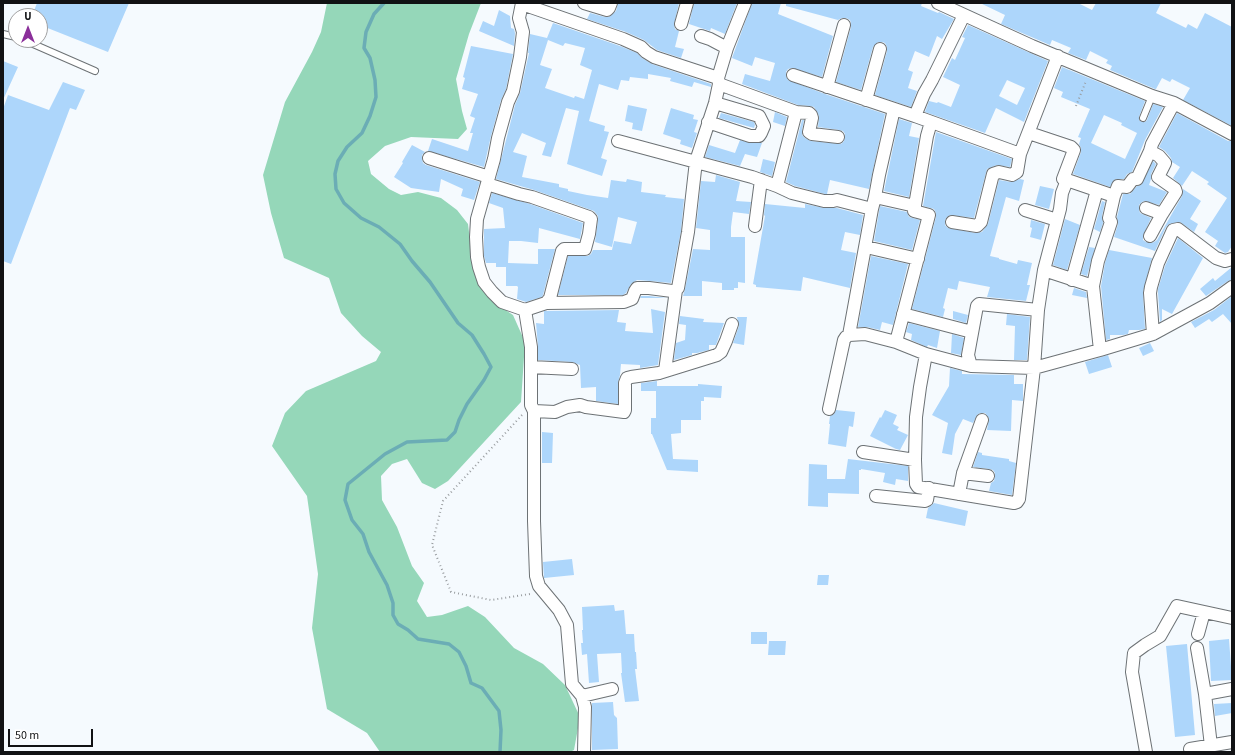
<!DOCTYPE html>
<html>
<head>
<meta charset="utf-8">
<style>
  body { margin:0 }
  #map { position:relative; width:1235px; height:755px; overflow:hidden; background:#f5fafe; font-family:"Source Sans 3",sans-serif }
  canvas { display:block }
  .frame { position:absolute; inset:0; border:4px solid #111214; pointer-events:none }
  .north { position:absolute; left:8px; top:8px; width:40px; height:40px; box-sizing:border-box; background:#fff; border:1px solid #a0a0a1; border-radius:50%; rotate:0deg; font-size:11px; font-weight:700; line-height:16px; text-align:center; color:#111214 }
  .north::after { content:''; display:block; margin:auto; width:14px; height:18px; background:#8b2f9a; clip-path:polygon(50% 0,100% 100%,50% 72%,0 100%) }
  .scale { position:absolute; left:8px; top:729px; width:85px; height:18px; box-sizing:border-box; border:2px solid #111214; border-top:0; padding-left:5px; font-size:12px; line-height:14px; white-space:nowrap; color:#111214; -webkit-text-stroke:3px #fff; paint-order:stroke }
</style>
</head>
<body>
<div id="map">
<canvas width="1235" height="755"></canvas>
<div class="frame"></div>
<div class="north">U</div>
<div class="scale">50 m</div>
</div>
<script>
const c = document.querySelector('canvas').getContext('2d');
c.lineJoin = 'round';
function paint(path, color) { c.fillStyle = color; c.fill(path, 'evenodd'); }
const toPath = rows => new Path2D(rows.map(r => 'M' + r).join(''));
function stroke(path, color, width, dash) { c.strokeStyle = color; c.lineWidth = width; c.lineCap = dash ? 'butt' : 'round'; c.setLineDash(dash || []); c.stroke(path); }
paint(toPath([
  [327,3,481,3,469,34,456,79,462,111,467,129,458,139,411,137,385,146,368,161,371,174,389,189,401,195,418,192,441,198,457,210,468,224,474,273,492,301,513,315,525,342,521,402,448,481,435,489,422,483,407,459,392,464,381,476,382,500,397,527,412,566,424,583,417,601,427,617,442,615,468,606,485,617,514,648,543,664,565,685,580,717,574,750,570,752,380,752,367,733,327,709,312,628,318,574,307,496,272,446,285,413,306,391,376,361,381,352,362,336,341,313,329,278,284,258,271,213,263,175,285,102,312,52,321,32]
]), '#95d7b9');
stroke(toPath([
  [384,3,374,14,366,32,364,48,370,58,375,80,376,97,370,116,362,133,347,147,338,161,335,174,336,189,344,203,361,218,379,227,400,244,412,261,430,282,458,323,472,335,484,354,491,367,484,380,467,404,459,420,455,432,447,440,407,442,385,454,348,484,345,500,352,520,363,534,369,552,387,585,393,603,393,615,398,624,408,630,418,639,449,644,459,652,466,666,471,683,482,688,499,711,501,730,500,752]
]), '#6badb5', 3.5);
paint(toPath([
  [37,3,129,3,108,52,40,25,40,16,32,16],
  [618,3,679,3,674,25,675,29,679,31,675,47,684,49,681,58,657,50,644,40,626,32,587,19,590,13,605,17,609,17,616,11],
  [694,3,737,3,725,34,711,28,710,31,689,24],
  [752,3,781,3,778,14,833,36,822,77,792,68,788,69,786,72,786,76,788,80,825,94,885,114,869,189,830,180,827,194,825,194,795,186,786,182,802,120,804,120,802,130,802,135,805,138,811,141,841,144,844,141,845,134,843,131,839,130,818,127,819,116,814,107,810,106,798,105,742,84,745,74,770,81,775,63,755,57,752,66,732,58],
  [786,3,922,3,921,6,938,13,939,12,954,19,942,39,937,36,929,57,915,51,908,70,913,72,908,88,917,91,911,107,875,95,887,51,887,47,885,43,882,42,878,42,873,47,861,90,836,82,851,27,851,23,850,20,846,18,842,18,838,20,786,6],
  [980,3,1078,3,1092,10,1096,3,1161,3,1156,13,1186,28,1188,24,1197,29,1205,13,1232,27,1232,126,1183,100,1190,88,1172,79,1170,82,1162,78,1156,89,1155,89,1110,70,1112,66,1106,63,1108,60,1090,51,1086,60,1068,53,1071,48,1052,40,1050,45,1001,24,1005,15],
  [499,10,510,16,511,28,514,29,515,33,514,46,479,31,483,21,494,26],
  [553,23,620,46,637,53,642,58,652,64,711,84,711,87,694,82,692,87,670,81,671,78,648,74,648,79,630,77,629,81,621,80,618,90,599,84,589,121,605,126,604,131,609,132,601,158,607,160,602,176,567,164,579,111,566,108,551,157,542,155,546,143,522,133,513,152,527,156,522,177,559,184,559,187,568,189,568,191,587,195,608,198,611,180,626,182,627,179,642,182,641,192,666,195,665,197,684,199,681,231,671,283,650,281,637,280,631,284,626,293,623,295,558,295,568,256,588,256,591,254,593,250,612,250,614,241,631,244,637,222,618,217,612,247,595,242,598,220,598,216,594,211,534,190,496,179,515,105,520,93,529,53,528,53,530,34,547,38],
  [548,40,563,46,565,43,585,48,580,65,592,70,584,99,575,96,574,98,545,88,552,69,540,65],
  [968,25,1048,61,1024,122,996,108,985,133,925,112,929,101,937,103,938,102,951,107,960,85,943,77,952,58,955,60,965,38,962,37],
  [1007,80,1025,88,1017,105,999,96],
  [471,46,513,54,506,89,501,100,491,136,484,167,428,151,432,139,468,151,473,133,470,133,475,118,470,116,478,94,462,89,465,78,463,77],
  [3,61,18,67,3,100],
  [1062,67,1145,101,1139,117,1139,120,1142,122,1145,122,1147,120,1153,104,1163,107,1145,140,1132,172,1127,174,1124,179,1118,179,1114,180,1110,187,1073,174,1081,152,1081,148,1079,144,1081,138,1078,137,1090,109,1061,97,1063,92,1054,88],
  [1104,115,1122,123,1121,125,1137,133,1125,159,1091,143],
  [63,82,85,90,76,110,70,108,11,264,3,261,3,109,8,95,49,110],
  [628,105,647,109,642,131,632,129,633,123,625,121],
  [671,108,694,115,693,119,698,120,694,132,697,133,692,148,680,144,681,140,663,134],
  [775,112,787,117,785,126,773,122],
  [721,113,754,122,755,125,754,128,719,118],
  [1177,113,1228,141,1232,141,1232,246,1228,252,1225,253,1215,246,1218,241,1205,232,1227,198,1207,184,1209,182,1192,171,1182,186,1173,178,1180,167,1172,162,1171,158,1165,151,1159,147],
  [899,119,912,123,909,136,919,138,909,197,884,191],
  [936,132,1012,159,1010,167,997,165,987,169,974,218,950,215,946,218,945,221,945,225,948,228,976,233,982,232,988,224,999,180,1011,182,1020,179,1024,180,1019,201,1006,197,990,256,999,258,999,259,1017,264,1018,260,1032,263,1027,285,1030,285,1026,301,987,297,990,287,959,281,957,290,948,288,943,308,945,309,943,317,912,309,936,217,936,213,934,209,923,206],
  [740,140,750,143,762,143,757,157,745,154,740,166,705,157,709,145,735,153],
  [412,145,425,152,422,155,422,159,423,163,426,165,480,182,474,200,461,196,463,189,441,179,439,192,411,188,394,177,403,163,402,162],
  [763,159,775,162,772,176,760,172],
  [1153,161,1156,164,1151,174,1151,179,1149,185,1167,192,1159,205,1145,201,1142,202,1139,205,1139,209,1140,213,1151,218,1143,236,1143,240,1146,242,1151,243,1154,242,1157,240,1182,196,1183,189,1201,201,1190,219,1198,224,1194,232,1180,222,1169,224,1166,227,1155,251,1114,237,1118,224,1117,217,1123,194,1130,194,1137,186,1141,185],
  [716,175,740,182,736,201,751,202,749,214,733,212,731,227,731,237,745,237,745,283,738,282,738,288,734,288,734,290,722,290,722,283,702,281,702,296,683,296,685,289,693,249,710,250,710,230,696,228,701,181,715,182],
  [1040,186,1054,189,1049,209,1035,205],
  [492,193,530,204,583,223,580,239,539,228,538,243,521,241,509,241,508,263,538,264,538,249,555,249,543,295,542,297,526,302,517,299,518,287,517,286,506,286,506,267,496,267,496,263,486,263,484,256,484,229,505,228,503,208,489,203],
  [1102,201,1105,202,1102,216,1103,223,1100,232,1094,229],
  [765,204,805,208,805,204,824,208,837,208,863,215,860,235,845,232,841,250,856,253,850,288,803,277,801,291,756,287,756,285,753,284,765,216,764,215],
  [880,206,907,212,909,217,920,220,912,250,874,241],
  [1065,219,1080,225,1067,270,1053,265],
  [1031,220,1045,224,1041,240,1030,237,1032,228,1030,227],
  [1178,238,1203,258,1172,314,1162,309,1162,320,1160,322,1158,293,1158,289,1165,266],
  [1089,247,1095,248,1087,276,1081,274],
  [1109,250,1152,258,1143,292,1145,329,1139,330,1129,330,1128,334,1123,335,1110,335,1110,339,1106,340,1101,286,1105,263],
  [871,256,908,264,893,325,882,322,880,330,867,327,858,327],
  [1232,267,1232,280,1228,281,1206,296,1200,289,1213,278,1215,281],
  [1074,288,1086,292,1087,298,1072,295],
  [641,296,649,296,667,298,640,298],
  [1232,296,1232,324,1223,314,1212,322,1209,319,1195,328,1191,322,1214,310],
  [651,309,665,312,658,365,640,368,640,365,621,364,620,375,618,383,618,404,596,401,596,387,581,388,580,365,572,362,538,360,538,347,536,323,544,324,544,311,619,310,617,322,626,323,625,331,653,333],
  [953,311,968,315,966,323,953,319],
  [1007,314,1030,317,1027,360,1014,360,1015,326,1006,325],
  [680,316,704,319,703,322,724,323,716,345,709,345,709,350,697,353,692,353,692,355,674,360,676,343,685,340,686,325,679,324],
  [737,317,747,317,744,345,733,343,739,326],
  [909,323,940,331,937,348,928,345,927,347,911,340,912,334,906,332],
  [952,334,964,338,961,355,951,353],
  [1150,343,1154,351,1143,356,1139,348],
  [1108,355,1112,367,1089,374,1085,362],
  [950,368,962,371,962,374,1014,375,1014,384,1023,384,1023,401,1012,400,1011,431,987,430,989,418,985,413,980,413,977,415,973,423,963,419,955,434,952,455,942,453,948,423,932,415,949,386],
  [657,381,657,386,698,386,698,384,722,386,721,398,704,397,704,401,701,401,701,420,681,420,681,433,671,434,673,459,698,460,698,472,667,470,652,434,651,434,651,418,656,418,656,391,641,391,641,383],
  [836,410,855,412,853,427,849,426,846,447,828,444,830,424,829,424,830,416,834,414],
  [885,410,897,415,893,424,899,427,897,430,908,435,900,450,896,449,870,436,880,417,881,418],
  [542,432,553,433,552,463,542,463],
  [978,452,982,453,982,455,1009,459,1009,461,1016,463,1012,495,989,491,991,483,994,481,995,477,995,473,993,470,989,469,973,467],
  [848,459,908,466,908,481,896,479,895,485,883,482,885,473,861,469,861,470,859,470,859,494,828,493,828,507,808,506,809,464,827,465,827,479,845,479],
  [934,503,968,511,965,526,926,518,928,508],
  [572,559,574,575,544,578,543,562],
  [818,575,829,575,828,585,817,585],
  [614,605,615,611,624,610,626,634,634,634,635,652,636,652,637,669,635,669,639,701,625,702,621,673,622,673,621,653,597,654,599,682,589,683,587,654,582,655,581,643,583,643,582,630,583,630,582,607],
  [751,632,767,632,767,644,751,644],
  [1229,639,1232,680,1211,681,1209,641],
  [769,641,786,641,785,655,768,655],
  [1187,644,1195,735,1175,737,1166,646],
  [613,702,614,715,617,718,618,749,592,750,592,703],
  [1232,703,1232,713,1215,716,1214,704]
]), '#add6fb');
const service = toPath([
  [3,34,16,37],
  [24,40,95,71],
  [1143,118,1152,96]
]);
const minor = toPath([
  [522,3,519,18,523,32,520,57,513,91,508,102,498,138,494,159,477,219,476,237,477,257,479,267,484,282,492,292,502,302,525,310,531,347,531,405,534,411,534,521,536,576,539,586,559,610,567,625,572,684,582,696,585,707,584,752],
  [584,3,607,10,609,8,611,3],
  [938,3,1032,46,1152,96,1174,103,1232,134],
  [522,4,623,39,641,47,646,52,654,57,718,78],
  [681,24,687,3],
  [701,36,710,39,727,48],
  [793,75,915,116,1020,154],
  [719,84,796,112],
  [827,87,844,25],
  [866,100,880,49],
  [915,116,924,94,932,80,964,15],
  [708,122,750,136,759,136,761,133,764,126,759,116,715,103],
  [618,141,752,177,777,186,792,193,824,201,833,201,837,200,872,209,875,197,915,206],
  [429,158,489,177],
  [1067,180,1114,196,1118,186,1127,187,1133,179,1137,179,1150,151],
  [487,184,519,194,532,197,589,217,591,219,589,234,585,249,564,249,562,251,550,298,546,303,525,310],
  [777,186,796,112,809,113,811,115,812,118,809,132,812,134,838,137],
  [875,197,879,175,894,109],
  [1146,208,1162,214,1176,192,1175,189,1158,177,1165,163,1159,156,1150,151,1152,144,1174,103],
  [1025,210,1057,220],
  [952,222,977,226,981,222,993,174,999,172,1012,175,1017,172,1020,154,1058,56],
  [755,226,761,180],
  [1150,236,1162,214],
  [866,247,918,259],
  [1044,270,1093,286,1100,350],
  [1072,280,1097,190],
  [1093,286,1098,261,1111,222,1109,218,1114,196],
  [546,303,624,302,632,299,635,291,637,288,649,288,672,291,676,290,678,288,688,232,696,161,715,103,719,84,718,78,727,48,745,3],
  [1038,310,1034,368,1100,350,1153,334,1210,303,1232,287],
  [903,314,972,332],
  [1153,334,1150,293,1151,287,1158,263,1173,230,1178,229,1216,258,1225,261,1232,259],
  [849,335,872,209],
  [896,342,929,215,914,211,927,136,931,122],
  [971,366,968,355,977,306,979,304,1038,310,1044,270,1060,209,1062,193,1067,180,1063,179,1074,150,1071,147,1029,133],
  [531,367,572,369],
  [665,371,676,290],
  [829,409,844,340,846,337,849,335,865,334,896,342,926,354,971,366,1034,368,1019,499,1017,502,1014,503,918,487,916,484,915,460,916,417,920,387,926,354],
  [534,411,555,412,567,407,580,405,586,407,624,412,625,410,625,383,627,378,631,377,659,373,717,355,721,352,726,341,732,324],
  [863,452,915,460],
  [963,473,988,476],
  [959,494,963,473,982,420],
  [876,496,925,501,927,500,929,488],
  [1198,634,1204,612],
  [1197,648,1205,694,1211,746],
  [1205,694,1232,689],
  [582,696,612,689],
  [1190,749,1232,742],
  [1146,752,1132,672,1134,653,1145,645,1160,636,1177,606,1232,618]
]);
stroke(service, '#6d7275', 8);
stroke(minor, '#6d7275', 14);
stroke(toPath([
  [1076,106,1086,81],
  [522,415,443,501,432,545,451,592,491,600,530,594]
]), '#989c9f', 2, [1, 3]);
stroke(service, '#fff', 6);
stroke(minor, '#fff', 12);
</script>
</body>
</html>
